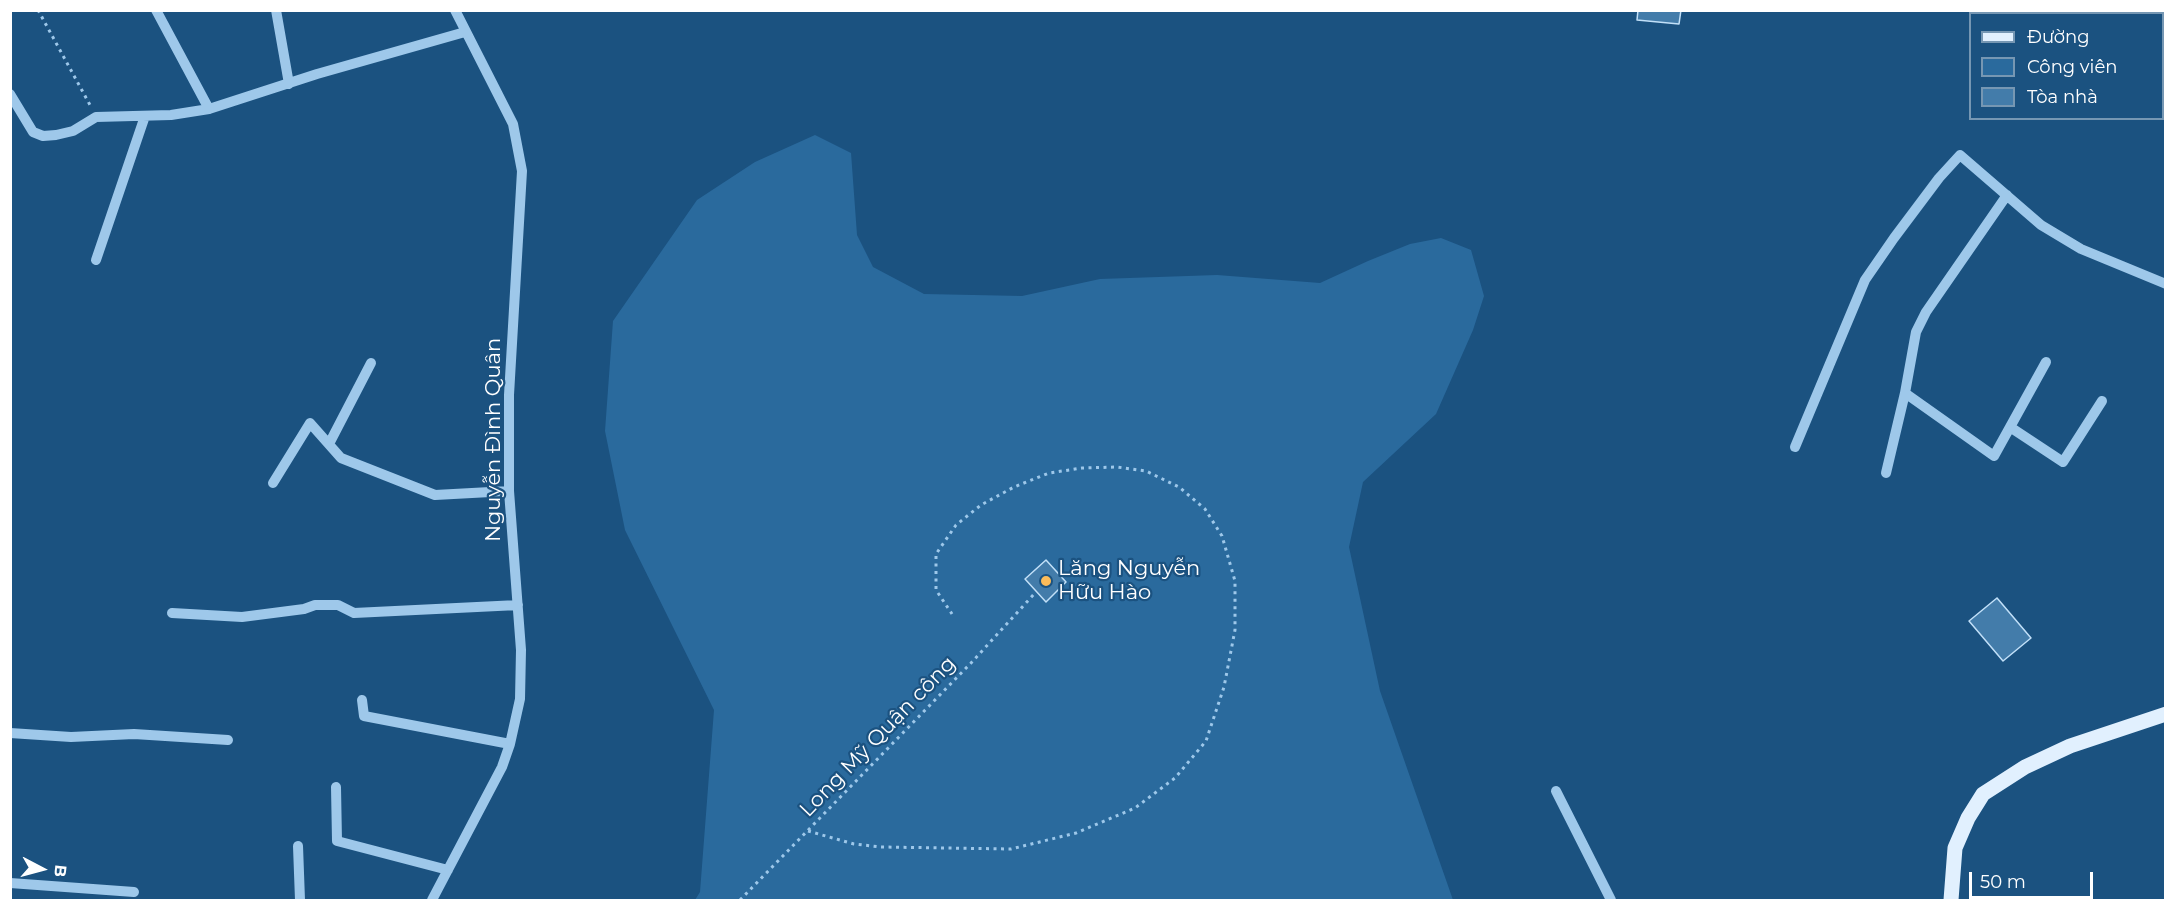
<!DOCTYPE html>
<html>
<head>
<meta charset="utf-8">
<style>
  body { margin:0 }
  #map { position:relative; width:2176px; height:911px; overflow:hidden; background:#1b5280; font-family:Montserrat,sans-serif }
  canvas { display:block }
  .frame { position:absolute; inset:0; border:12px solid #fff; pointer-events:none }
  .legend { position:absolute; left:1969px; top:12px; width:195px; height:108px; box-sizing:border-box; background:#1b5280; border:2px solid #7697b3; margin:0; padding:8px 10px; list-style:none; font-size:18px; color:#fff }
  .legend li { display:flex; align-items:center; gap:12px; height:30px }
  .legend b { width:30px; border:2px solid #7697b3 }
  .north { position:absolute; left:12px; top:839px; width:60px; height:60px; -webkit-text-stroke:4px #1b5280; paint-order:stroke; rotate:96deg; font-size:16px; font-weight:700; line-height:24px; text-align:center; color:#fff }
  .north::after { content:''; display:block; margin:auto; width:21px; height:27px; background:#fff; clip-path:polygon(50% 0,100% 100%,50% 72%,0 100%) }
  .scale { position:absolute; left:1969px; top:872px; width:124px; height:27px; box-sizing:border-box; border:3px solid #fff; border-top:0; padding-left:8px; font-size:18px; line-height:21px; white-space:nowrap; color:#fff; -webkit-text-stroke:4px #1b5280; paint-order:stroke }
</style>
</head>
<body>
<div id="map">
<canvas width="2176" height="911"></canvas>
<div class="frame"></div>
<ul class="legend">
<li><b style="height:8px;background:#e1f0fe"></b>Đường</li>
<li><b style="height:16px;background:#2a6a9d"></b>Công viên</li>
<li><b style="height:16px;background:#437caa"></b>Tòa nhà</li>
</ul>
<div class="north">B</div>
<div class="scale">50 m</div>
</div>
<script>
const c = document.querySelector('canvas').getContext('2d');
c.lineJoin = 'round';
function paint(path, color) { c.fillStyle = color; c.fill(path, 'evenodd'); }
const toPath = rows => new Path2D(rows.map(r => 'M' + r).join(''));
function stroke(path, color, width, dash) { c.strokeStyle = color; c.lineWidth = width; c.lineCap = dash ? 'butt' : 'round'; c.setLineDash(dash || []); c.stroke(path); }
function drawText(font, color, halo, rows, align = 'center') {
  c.font = font + ' Montserrat,sans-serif'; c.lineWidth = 4.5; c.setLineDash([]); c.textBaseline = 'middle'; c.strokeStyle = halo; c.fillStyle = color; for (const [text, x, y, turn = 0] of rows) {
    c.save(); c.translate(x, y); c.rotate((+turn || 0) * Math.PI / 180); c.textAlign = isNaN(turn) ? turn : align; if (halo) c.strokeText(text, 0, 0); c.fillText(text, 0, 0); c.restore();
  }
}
paint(toPath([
  [815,135,851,153,857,235,873,267,924,294,1022,296,1100,279,1217,275,1320,283,1368,261,1410,244,1441,238,1471,250,1484,296,1473,330,1436,414,1363,482,1349,547,1380,691,1453,900,695,900,700,892,714,710,625,530,605,431,613,321,697,200,755,162]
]), '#2a6a9d');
const building = toPath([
  [1638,10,1681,10,1679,24,1637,20,1638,10],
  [1046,560,1066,582,1046,602,1025,579,1046,560],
  [1997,598,2031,638,2003,661,1969,621,1997,598]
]);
paint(building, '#437caa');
stroke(building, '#c2e0f8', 1.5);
stroke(toPath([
  [38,10,90,105],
  [808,831,854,844,881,847,1011,849,1076,833,1135,808,1175,778,1206,741,1224,687,1235,630,1235,581,1222,536,1205,509,1179,487,1146,471,1117,467,1082,468,1049,473,1014,487,981,505,956,525,936,554,936,590,952,614],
  [740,900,971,663,1036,592]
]), '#9ec8ea', 3, [3, 4.5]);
stroke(toPath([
  [156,10,209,109],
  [276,10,289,84],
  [10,94,33,132,43,136,56,135,73,131,96,117,171,115,209,109,317,74,465,32],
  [96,260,145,116],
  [1905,393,1994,456,2046,362],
  [2010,427,2063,462,2102,401],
  [329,444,371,363],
  [1795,447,1865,280,1894,238,1939,178,1960,155,2041,225,2081,249,2166,284],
  [1886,473,1905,393,1916,332,1926,312,2007,195],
  [273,483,310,423,341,458,435,495,509,491],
  [172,613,242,617,304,609,315,605,338,605,354,613,518,605],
  [362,700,364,716,510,744],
  [10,733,71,737,134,734,228,740],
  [336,787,337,841,448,870],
  [1556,791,1611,900],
  [298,846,300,900],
  [10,883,134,892],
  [432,900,502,767,510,744,520,699,521,650,509,491,509,395,522,171,513,124,455,10]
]), '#9ec8ea', 10);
stroke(toPath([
  [1951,900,1955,848,1968,818,1983,794,2025,767,2070,746,2166,714]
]), '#e1f0fe', 15);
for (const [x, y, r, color] of [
  [1046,581,6,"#fcbc5a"]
]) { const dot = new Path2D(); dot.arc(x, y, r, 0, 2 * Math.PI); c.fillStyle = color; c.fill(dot); stroke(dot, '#1b5280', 2); }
drawText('21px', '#fff', '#1b5280', [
  ["Nguyễn Đình Quân",494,440,-90],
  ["Long Mỹ Quận công",878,737,-46]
]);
drawText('21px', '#fff', '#1b5280', [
  ["Lăng Nguyễn",1058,569],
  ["Hữu Hào",1058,593]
], 'left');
</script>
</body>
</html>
